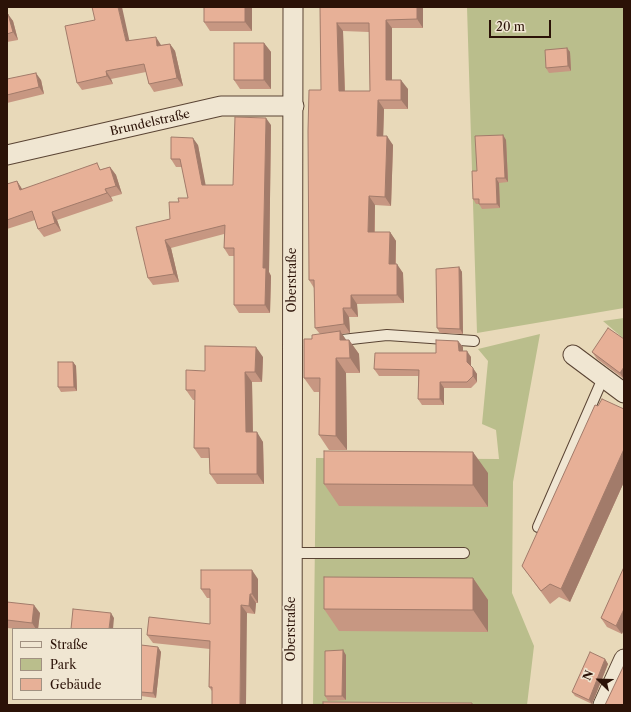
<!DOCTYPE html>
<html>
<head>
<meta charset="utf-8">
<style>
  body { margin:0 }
  #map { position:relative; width:631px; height:712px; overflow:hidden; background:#e8d9b9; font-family:"Libre Caslon Text",serif }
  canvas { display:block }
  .frame { position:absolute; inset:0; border:8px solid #2b1207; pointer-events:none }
  .legend { position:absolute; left:12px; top:628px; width:130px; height:72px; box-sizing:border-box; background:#f0e6d2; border:1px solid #a19181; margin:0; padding:5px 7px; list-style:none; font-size:12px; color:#2b1207 }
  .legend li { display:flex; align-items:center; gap:8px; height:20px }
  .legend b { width:20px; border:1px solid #a19181 }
  .north { position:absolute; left:579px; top:660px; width:40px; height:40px; -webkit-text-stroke:3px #f0e6d2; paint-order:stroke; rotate:293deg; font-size:11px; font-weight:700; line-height:16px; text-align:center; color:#2b1207 }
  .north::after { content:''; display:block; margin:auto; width:14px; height:18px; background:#2b1207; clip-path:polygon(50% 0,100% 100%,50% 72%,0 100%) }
  .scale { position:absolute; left:489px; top:20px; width:62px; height:18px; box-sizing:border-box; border:2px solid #2b1207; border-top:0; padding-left:5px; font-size:12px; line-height:14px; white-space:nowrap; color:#2b1207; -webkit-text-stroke:3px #f0e6d2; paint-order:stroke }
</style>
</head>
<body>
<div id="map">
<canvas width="631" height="712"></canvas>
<div class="frame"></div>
<ul class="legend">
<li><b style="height:5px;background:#f0e6d2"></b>Straße</li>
<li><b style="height:11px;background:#babe8c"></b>Park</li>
<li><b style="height:11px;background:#e7b097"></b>Gebäude</li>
</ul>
<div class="north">N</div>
<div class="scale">20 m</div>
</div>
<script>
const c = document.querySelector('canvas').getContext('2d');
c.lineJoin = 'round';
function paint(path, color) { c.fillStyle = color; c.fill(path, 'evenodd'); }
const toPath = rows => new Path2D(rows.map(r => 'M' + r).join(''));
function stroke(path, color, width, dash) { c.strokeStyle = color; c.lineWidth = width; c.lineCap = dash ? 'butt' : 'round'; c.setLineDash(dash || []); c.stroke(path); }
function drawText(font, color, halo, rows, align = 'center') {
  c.font = font + ' "Libre Caslon Text",serif'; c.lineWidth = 3.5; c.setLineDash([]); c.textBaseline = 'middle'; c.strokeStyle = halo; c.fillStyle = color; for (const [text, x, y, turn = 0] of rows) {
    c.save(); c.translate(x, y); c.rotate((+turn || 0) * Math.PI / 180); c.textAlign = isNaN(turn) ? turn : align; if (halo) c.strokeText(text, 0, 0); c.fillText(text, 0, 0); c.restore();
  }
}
paint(toPath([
  [467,7,624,7,624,308,477,333],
  [624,318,624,339,603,321],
  [540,334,513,482,512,593,534,646,527,705,313,705,316,458,499,459,496,430,482,424,488,361,478,349]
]), '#babe8c');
const lane = toPath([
  [333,341,387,335,474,341],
  [538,527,603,378],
  [293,553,464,553]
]);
const street = toPath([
  [7,155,221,106,294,106],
  [573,355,624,393],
  [292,705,293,7],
  [603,705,624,659]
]);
stroke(lane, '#5a4434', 12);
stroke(street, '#5a4434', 21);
stroke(lane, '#f0e6d2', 10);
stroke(street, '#f0e6d2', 19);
paint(toPath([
  [204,7,252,7,252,31,210,31,204,22],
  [320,7,423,7,423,28,392,28,392,80,408,89,408,109,384,109,383,136,393,145,391,206,375,205,375,232,390,232,396,241,396,264,403,273,404,303,357,304,358,317,349,317,350,333,342,334,346,340,349,340,359,354,360,373,346,373,347,450,329,450,319,435,319,392,314,392,304,378,312,339,320,334,315,328,314,288,309,280,321,90],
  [343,31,369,32,370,91,345,91],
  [7,14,13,21,18,40,7,42],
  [130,40,161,45,170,44,175,51,183,86,154,92,149,84,146,72,111,79,113,84,82,90,77,83],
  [264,43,271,52,271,89,240,89,234,80],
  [567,48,570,52,571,71,549,73,546,68],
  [7,79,41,80,44,94,7,103],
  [271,125,269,272,271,276,270,313,239,313,234,305,234,256,229,256,224,248,224,234,171,248,179,282,153,285,148,278,170,219,188,198,182,167,176,167,171,159,198,145,205,185,233,185],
  [503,135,506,140,508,182,499,183,500,208,482,209,479,204,476,204,473,199,477,171],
  [110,167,116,175,122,194,111,197,113,201,57,220,61,231,44,237,38,229,35,220,7,229,7,184,17,181,22,189],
  [459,267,462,272,463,334,440,333,437,328],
  [624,339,624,379,597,359,592,352],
  [458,341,463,347,463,351,471,357,471,366,477,374,477,382,471,388,444,388,444,405,422,405,418,399,418,376,379,376,374,369,436,353],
  [263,357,262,382,252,382,253,432,263,442,264,484,217,484,210,474,209,458,201,458,194,448,195,400,193,400,186,390,205,371],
  [73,362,76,366,77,391,61,392,58,387],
  [598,406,624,409,624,482,570,602,559,597,550,604,522,566],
  [488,473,488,507,339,506,324,484],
  [624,567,622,634,607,627,601,618],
  [473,578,488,600,488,632,339,631,324,609],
  [258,579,258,603,256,603,255,614,247,613,212,691,209,687,210,649,153,643,147,635,210,624,210,598,207,598,201,589],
  [7,602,40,613,38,629,17,629,7,628],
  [141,645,158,647,161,652,156,698,141,696],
  [346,655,346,700,328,701,325,696],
  [605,659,608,664,592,704,575,696,572,692]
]), '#c79782');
paint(toPath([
  [118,7,122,7,131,48,126,41],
  [245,7,252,7,252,31,245,22],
  [417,7,423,7,423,28,417,19],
  [8,14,13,21,18,40,13,32],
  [386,20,392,28,392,89,386,80],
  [337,23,343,31,345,100,339,91],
  [156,37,161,45,163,54,157,46],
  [264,43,271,52,271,89,264,80],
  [170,44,175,51,183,86,177,78],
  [567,48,570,52,571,71,568,66],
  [106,71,111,79,113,84,107,76],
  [36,73,41,80,44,94,39,87],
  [401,80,408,89,408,109,401,100],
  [378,100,384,109,383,144,377,136],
  [266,118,271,125,269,272,271,276,270,313,265,305,263,268],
  [503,135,506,140,508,182,505,178],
  [387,136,393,145,391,206,385,197],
  [193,138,198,145,207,192,202,185],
  [110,167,116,175,122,194,116,186],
  [496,178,499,183,500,208,497,204],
  [17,181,22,189,20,190],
  [105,189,111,197,113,201,107,193],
  [369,196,375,205,374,241,368,232],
  [52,212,57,220,61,231,55,223],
  [390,232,396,241,395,273,389,264],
  [165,240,171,248,179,282,174,274],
  [397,264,403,273,404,303,397,295],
  [459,267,462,272,463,334,460,329],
  [351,295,357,304,358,317,351,308],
  [343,308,349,317,350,333,344,324],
  [340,331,349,344,349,340,359,354,360,373,350,358,340,340],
  [458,341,463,347,463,357,459,351],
  [256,347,263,357,262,382,255,372],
  [467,351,471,357,471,368,467,362],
  [336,358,346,373,347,450,336,436],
  [73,362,76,366,77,391,74,387],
  [624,367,624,379,620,373],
  [473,368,477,374,477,382,473,376],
  [245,372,252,382,253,442,246,432],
  [440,382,444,388,444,405,440,399],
  [257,432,263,442,264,484,257,474],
  [624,449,624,482,570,602,561,589],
  [473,452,488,473,488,507,473,485],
  [252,570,258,579,258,603,252,594],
  [473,578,488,600,488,632,473,610],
  [250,594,256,603,255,614,249,606],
  [34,605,40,613,38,629,36,629,32,623],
  [241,605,247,613,246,705,240,705],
  [624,609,624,630,622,634,616,626],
  [111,613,114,618,113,629,109,629],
  [158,647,161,652,156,698,153,693],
  [343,650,346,655,346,700,342,696],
  [605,659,608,664,592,704,589,700]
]), '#a27b6a');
const building = toPath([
  [92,7,118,7,126,41,156,37,157,46,170,44,177,78,149,84,144,64,106,71,107,76,77,83,65,26,95,20,92,7],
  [204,7,245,7,245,22,204,22,204,7],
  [320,7,417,7,417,19,386,20,386,80,401,80,401,100,378,100,377,136,387,136,385,197,369,196,368,232,390,232,389,264,397,264,397,295,351,295,351,308,343,308,344,324,315,328,314,280,309,280,308,131,309,90,321,90,320,7],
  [337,23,369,23,370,91,339,91,337,23],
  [7,14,8,14,13,32,7,34,7,14],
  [234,43,264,43,264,80,234,80,234,43],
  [567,48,568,66,546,68,545,50,567,48],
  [36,73,39,87,7,95,7,79,36,73],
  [235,117,266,118,263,268,266,268,265,305,234,305,234,248,224,248,225,225,165,240,174,274,148,278,136,227,170,219,169,202,179,202,178,198,188,198,180,159,171,159,171,137,193,138,202,185,233,185,235,117],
  [503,135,505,178,496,178,497,204,479,204,479,199,473,199,472,171,477,171,475,136,503,135],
  [97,163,100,170,110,167,116,186,105,189,107,193,52,212,55,223,38,229,32,211,7,220,7,184,17,181,20,190,97,163],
  [459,267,460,329,437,328,436,269,459,267],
  [608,328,624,339,624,367,620,373,592,352,608,328],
  [340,331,340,340,349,340,350,358,336,358,336,436,319,435,320,378,304,378,304,339,312,339,312,335,340,331],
  [436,340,458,341,459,351,467,351,467,362,473,368,473,376,467,382,440,382,440,399,418,399,419,370,374,369,375,353,436,353,436,340],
  [205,346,256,347,255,372,245,372,246,432,257,432,257,474,210,474,209,448,194,448,195,390,186,390,186,370,205,371,205,346],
  [58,362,73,362,74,387,58,387,58,362],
  [602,399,624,409,624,449,561,589,550,584,541,591,522,566,595,405,598,406,602,399],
  [324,451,473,452,473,485,324,484,324,451],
  [624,567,624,609,616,626,601,618,624,567],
  [201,570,252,570,252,594,250,594,249,606,241,605,240,705,212,705,212,687,209,687,210,641,147,635,149,617,210,624,210,589,201,589,201,570],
  [324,577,473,578,473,610,324,609,324,577],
  [7,602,34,605,32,623,7,620,7,602],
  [73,609,111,613,109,629,71,629,73,609],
  [141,645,158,647,153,693,141,692,141,645],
  [343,650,342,696,325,696,325,651,343,650],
  [590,652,605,659,589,700,572,692,590,652],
  [624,665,624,705,605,705,624,665],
  [323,702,472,703,472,705,323,705,323,702]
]);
paint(building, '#e7b097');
stroke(building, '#a27b6a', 1);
drawText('12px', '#2b1207', '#f0e6d2', [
  ["Brundelstraße",150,123,-13],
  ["Oberstraße",293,280,-90],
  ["Oberstraße",292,629,-90]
]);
</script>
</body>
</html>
